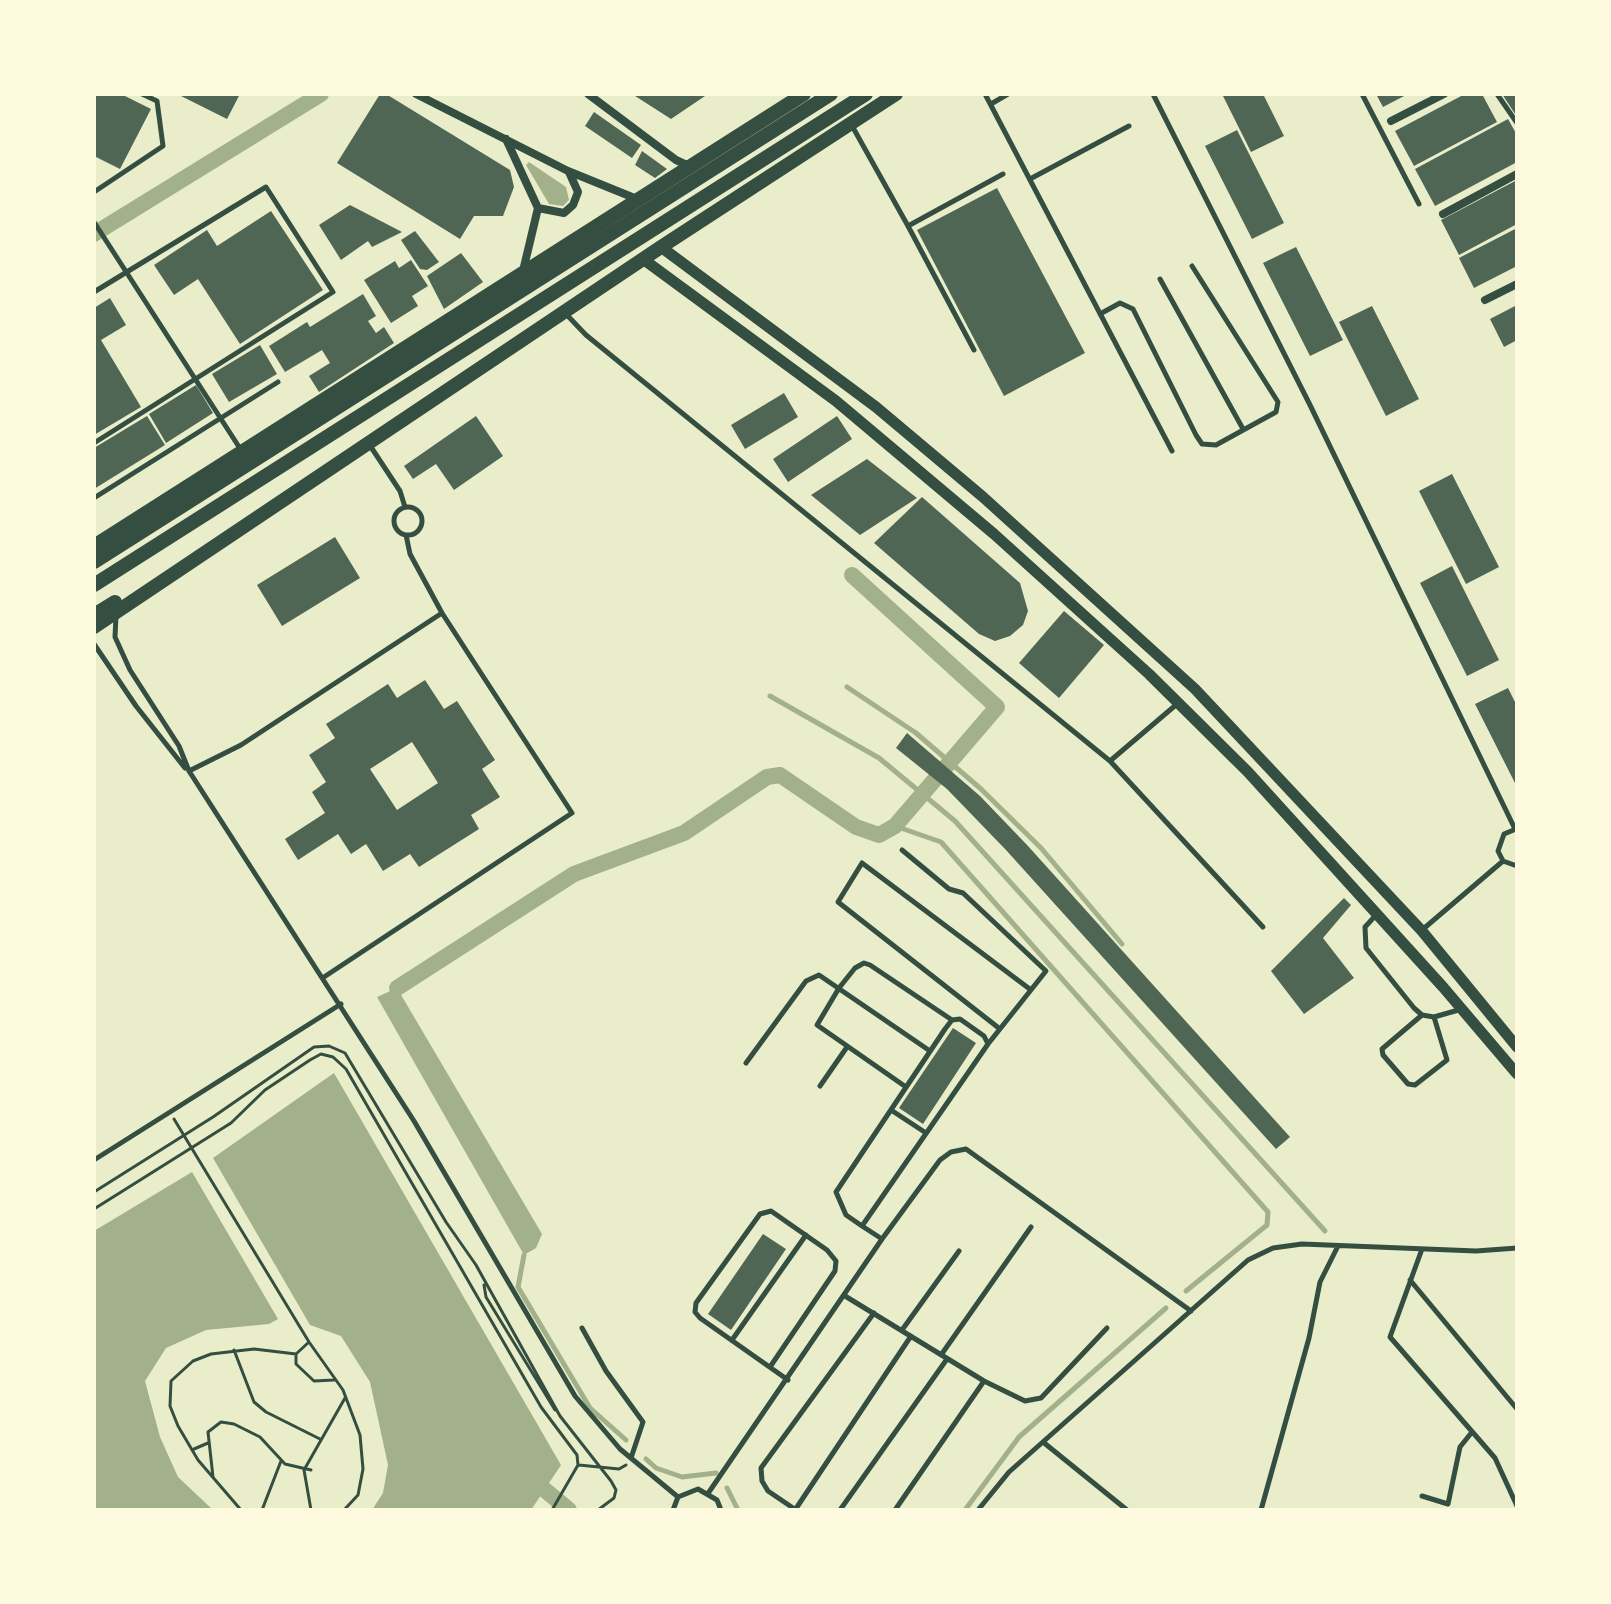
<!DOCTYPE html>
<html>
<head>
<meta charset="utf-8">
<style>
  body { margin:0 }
  #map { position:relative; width:1611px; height:1604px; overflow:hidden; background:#e9edc9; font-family:Manrope,sans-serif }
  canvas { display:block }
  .frame { position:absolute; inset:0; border:96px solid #fefae0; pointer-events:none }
</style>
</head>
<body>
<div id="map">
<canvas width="1611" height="1604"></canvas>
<div class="frame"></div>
</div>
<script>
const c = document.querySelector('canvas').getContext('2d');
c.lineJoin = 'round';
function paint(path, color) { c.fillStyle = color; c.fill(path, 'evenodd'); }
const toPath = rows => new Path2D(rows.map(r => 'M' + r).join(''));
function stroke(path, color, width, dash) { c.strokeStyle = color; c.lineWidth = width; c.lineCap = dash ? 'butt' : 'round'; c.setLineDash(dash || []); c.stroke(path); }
paint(toPath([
  [529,162,566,187,569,200,563,206,549,204,526,165],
  [397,988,542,1234,536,1248,524,1255,377,997],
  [334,1073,561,1465,531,1510,372,1510,383,1493,388,1465,370,1382,341,1336,310,1325,213,1158],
  [192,1172,278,1319,269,1324,206,1330,166,1348,145,1381,160,1437,178,1477,213,1510,94,1510,94,1231]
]), '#a3b18a');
stroke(toPath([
  [847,687,916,733,981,789,1041,848,1122,944],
  [770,696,879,758,955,821,1325,1231],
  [895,826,941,842,1268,1212,1267,1225,1186,1291],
  [524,1255,518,1287,590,1408,626,1440],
  [646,1459,656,1468,682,1477,716,1473],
  [727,1488,738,1510],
  [965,1510,1019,1437,1166,1308]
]), '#a3b18a', 5);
stroke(toPath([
  [94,234,321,94],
  [397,988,574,874,684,833,767,777,780,775,856,827,879,835,895,826,997,707,852,575],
  [545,1490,569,1510]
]), '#a3b18a', 16);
paint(toPath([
  [94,94,121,94,151,109,120,169,94,156],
  [177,94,240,94,227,119],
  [380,94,386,94,510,170,514,187,503,216,474,216,460,239,337,163],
  [632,94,708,94,671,119],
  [1222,94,1263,94,1284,136,1251,152],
  [1376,94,1408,94,1383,107],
  [1465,94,1482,94,1497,122,1414,166,1395,131],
  [1502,94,1517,94,1517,117],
  [594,112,641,145,632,158,585,126],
  [1508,119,1517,135,1517,162,1435,206,1415,169],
  [1237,130,1284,223,1252,239,1205,146],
  [642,151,667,169,655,178,635,165],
  [1517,180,1517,224,1459,255,1441,220],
  [997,188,1085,353,1004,396,917,230],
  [350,205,402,232,372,247,368,241,341,260,319,225],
  [271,211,323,290,240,344,198,279,174,295,154,265,207,230,217,246],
  [1517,228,1517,266,1474,288,1459,258],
  [415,231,439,262,427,270,420,269,401,240],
  [1296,247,1343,340,1310,356,1263,263],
  [461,253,483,282,444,309,427,276],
  [411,260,428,286,412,296,418,306,391,323,364,280,395,261,399,268],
  [363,294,376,316,368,321,376,333,384,327,394,343,319,392,309,376,330,363,322,350,285,372,269,346,307,322,310,327],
  [110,298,126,325,101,340,141,407,94,435,94,308],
  [1517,305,1517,340,1504,347,1490,319],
  [1372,306,1419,399,1386,416,1339,322],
  [260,345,277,374,229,402,212,374],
  [196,385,213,413,166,443,149,414],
  [784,393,798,417,745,449,731,425],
  [147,416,165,445,94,489,94,448],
  [476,416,503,456,454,490,436,464,413,479,404,466],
  [837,416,852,439,788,482,773,459],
  [867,459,917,498,860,535,811,495],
  [1452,474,1499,567,1466,584,1419,491],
  [922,497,1020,583,1028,611,1023,625,1010,636,995,641,979,634,874,543],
  [335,537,360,578,282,626,257,585],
  [1452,566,1499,660,1467,676,1420,583],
  [1064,611,1104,645,1059,698,1019,663],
  [425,680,444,709,457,701,495,760,482,769,500,797,471,815,479,829,419,867,410,854,383,871,366,844,351,854,338,834,298,860,285,839,325,813,312,792,326,782,309,755,335,738,326,724,388,684,397,698],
  [412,742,438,783,397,810,370,769],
  [1508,688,1517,706,1517,787,1475,704],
  [907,733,980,796,1028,846,1290,1137,1276,1149,1006,850,947,789,896,748],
  [1344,898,1351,905,1323,938,1354,978,1304,1014,1271,971],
  [953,1028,976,1043,923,1124,899,1108],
  [763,1234,786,1249,731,1330,708,1314]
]), '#4f6655');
stroke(toPath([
  [174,1119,309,1342,343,1390,360,1435,363,1469,358,1495,344,1510],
  [94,1192,213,1117,314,1047,329,1046,345,1053,446,1222,476,1265,560,1416,611,1481,616,1490,614,1498,598,1510],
  [94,1209,231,1123,265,1090,310,1060,321,1054,333,1057,346,1069,541,1407,577,1455,578,1465,552,1510],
  [484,1285,486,1297,555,1410],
  [234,1350,254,1402,266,1412,320,1439],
  [296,1354,296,1364,314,1381,334,1380],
  [194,1449,208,1443],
  [579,1465,619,1469,626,1465],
  [213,1477,208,1432,221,1422,234,1424,260,1437,285,1464,311,1470],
  [241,1510,198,1460,178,1426,170,1406,171,1381,193,1361,211,1354,254,1349,296,1354,309,1342],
  [262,1510,281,1461],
  [311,1510,304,1470,345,1398]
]), '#344e41', 3);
stroke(toPath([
  [985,94,1172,451],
  [1153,94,1310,405,1515,829],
  [1362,94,1419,204],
  [1497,94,1517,123],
  [991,104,1008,94],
  [851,124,908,226,1003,174],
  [1030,179,1129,126],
  [94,192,163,146,157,101,142,94],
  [94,222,241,450],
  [908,226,974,350],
  [1160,279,1243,429],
  [94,292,266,187,333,292,94,443],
  [565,313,586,335,1110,761,1177,704],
  [1100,314,1120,303,1133,309,1196,435,1202,444,1216,445,1276,412,1278,402,1192,266],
  [369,444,400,491,405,507],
  [94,498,278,382],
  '394 521a14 14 0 1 1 28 0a14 14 0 1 1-28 0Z',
  [406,535,410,554,442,613],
  [116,616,115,637,130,670,179,746,189,771,414,1121,575,1396,620,1449,678,1497],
  [94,644,136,706,185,768],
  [1110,761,1263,927],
  [189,771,241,745,442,613,475,664,572,813,324,977],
  [1516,829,1504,834,1498,851,1503,861,1517,866],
  [902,850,949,889,963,893,1046,971,988,1044],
  [1376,915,1365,927,1366,948,1414,1008,1422,1015,1434,1017,1462,1009],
  [1422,930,1503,861],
  [1422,1015,1382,1049,1383,1055,1408,1084,1415,1085,1447,1060,1434,1017],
  [1000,1029,838,902,862,863,1031,990],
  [746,1063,806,981,819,975,930,1051],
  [820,1086,847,1047],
  [906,1087,817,1025,839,988,855,968,864,963,870,965,952,1020],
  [891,1110,926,1133],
  [94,1160,341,1004],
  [862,1226,846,1215,836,1192,945,1029,952,1020,960,1019,984,1036,988,1044,862,1226,882,1239],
  [1422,1249,1390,1337,1495,1458,1517,1506],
  [1410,1280,1517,1409],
  [845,1296,984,1381,1025,1401,1041,1398,1107,1328],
  [582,1328,606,1371,643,1422,631,1458],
  [902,1330,959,1251],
  [732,1340,806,1235],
  [941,1355,1031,1227],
  [770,1367,835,1271,836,1261,827,1250,771,1211,760,1214,696,1303,695,1312,700,1318,788,1380],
  [1043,1442,1127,1510],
  [709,1492,882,1239,940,1160,951,1152,966,1149,1191,1311],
  [1422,1496,1448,1504,1460,1447,1472,1432],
  [673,1510,678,1497,698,1489,717,1500,721,1510],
  [795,1510,911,1336],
  [796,1510,768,1491,762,1481,761,1468,874,1313],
  [840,1510,947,1359],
  [895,1510,984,1381],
  [978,1510,1009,1472,1248,1260,1273,1248,1302,1244,1476,1251,1517,1248],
  [1261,1510,1309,1338,1320,1282,1338,1246]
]), '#344e41', 5);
stroke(toPath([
  [416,94,568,171,637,199],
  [588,94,676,160,689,166],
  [1391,121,1444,94],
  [506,139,538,208,523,271],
  [538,208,564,213,573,205,578,192,569,172],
  [1443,214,1517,174],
  [1485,300,1517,284]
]), '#344e41', 8);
stroke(toPath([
  [661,247,876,407,983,497,1195,689,1422,931,1517,1047],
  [643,259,836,401,994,534,1149,674,1248,772,1443,987,1517,1074]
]), '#344e41', 11);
stroke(toPath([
  [94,546,804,94],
  [94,562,831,94],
  [94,585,866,94],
  [94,615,115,602],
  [94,627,661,247,896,94]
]), '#344e41', 14);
</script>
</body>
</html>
